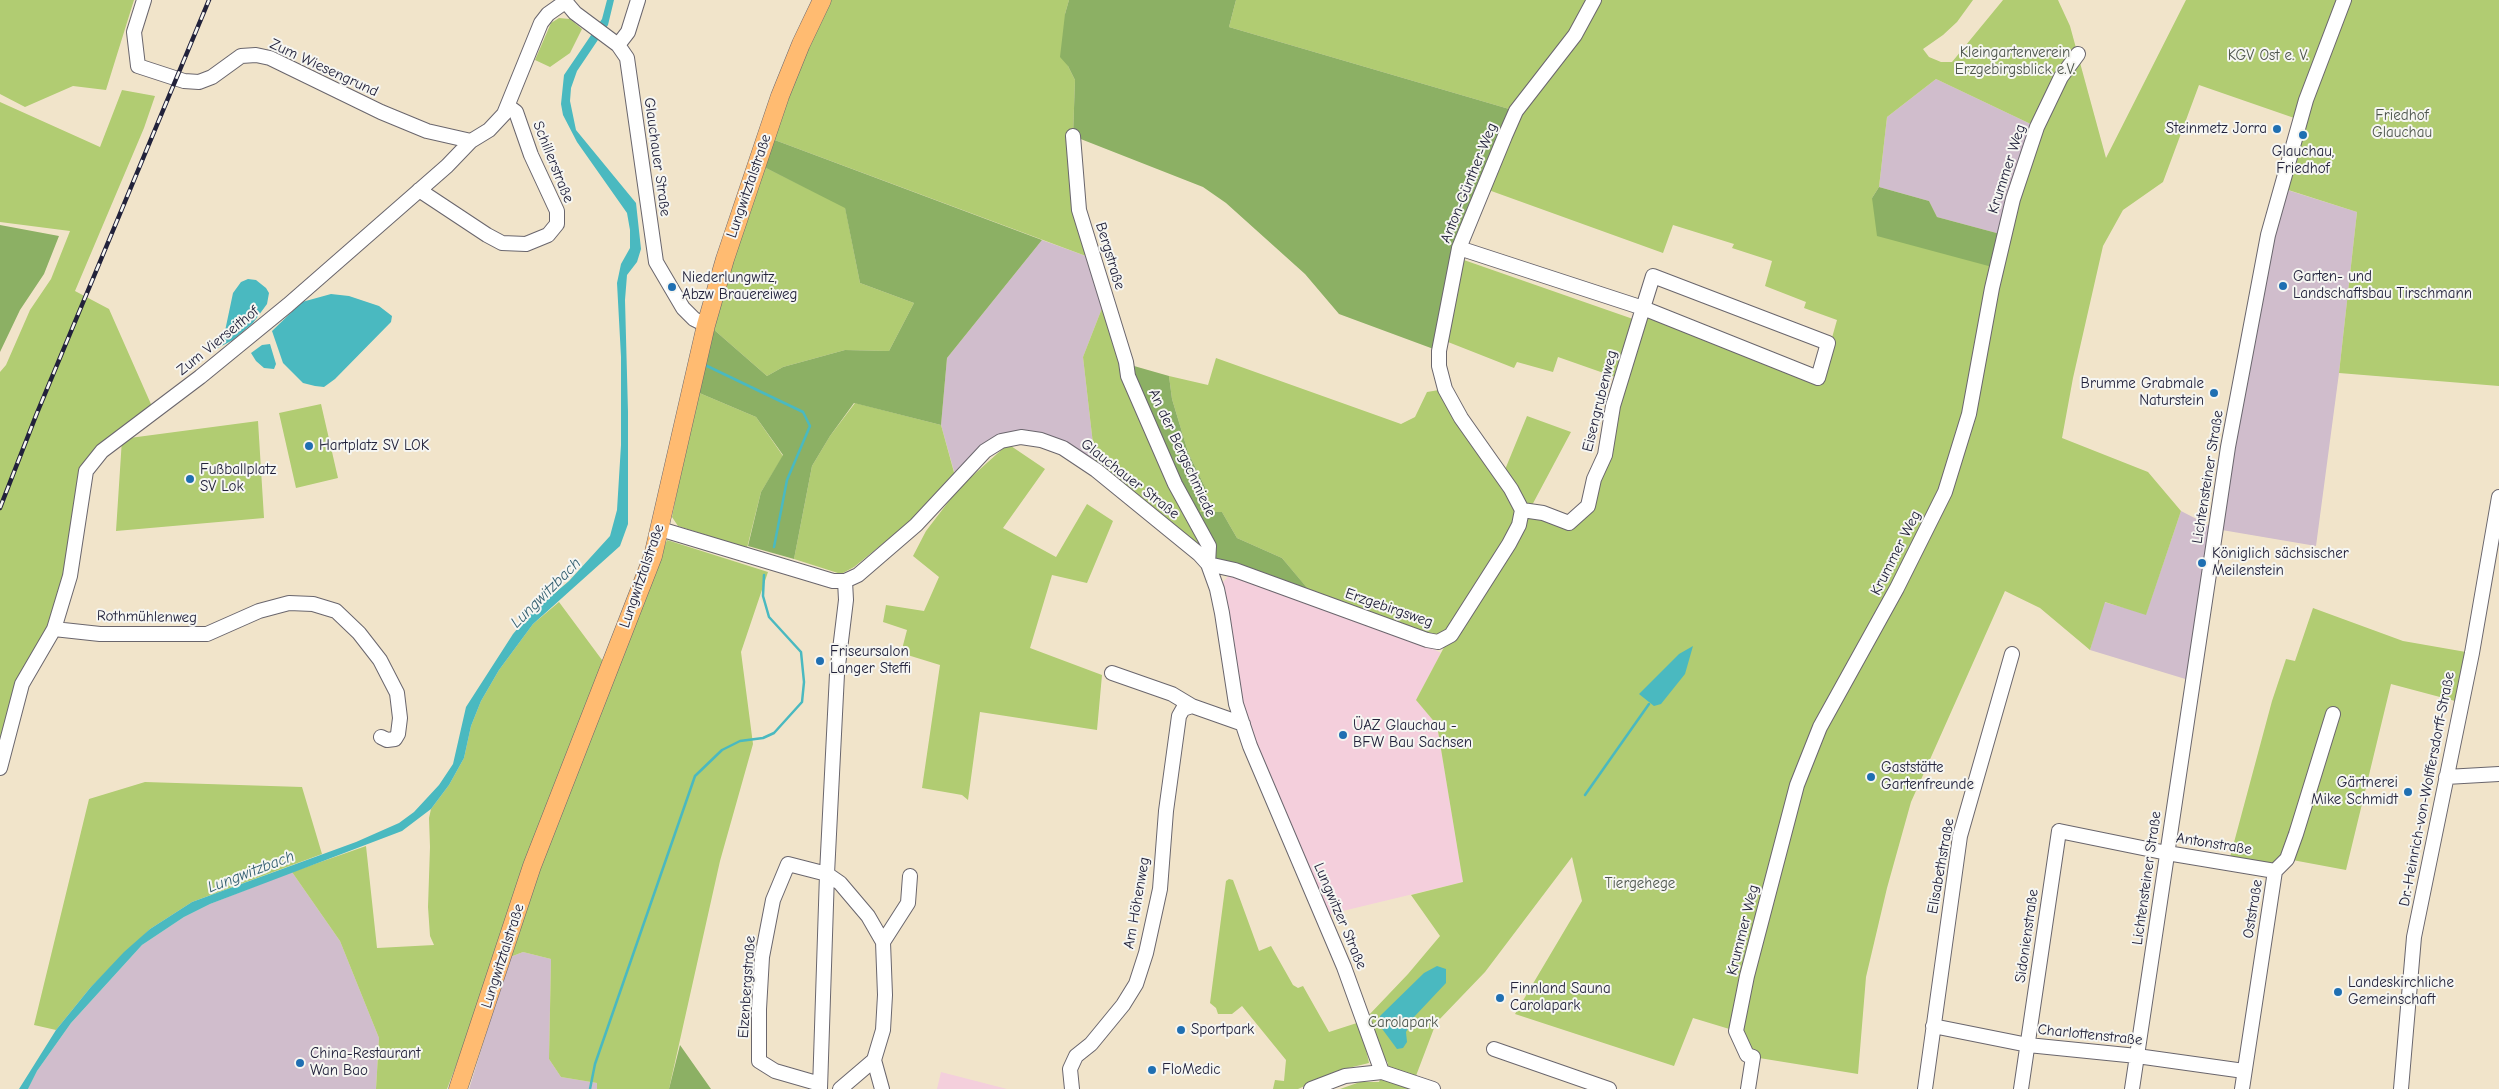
<!DOCTYPE html>
<html>
<head>
<meta charset="utf-8">
<style>
  body { margin:0 }
  canvas { display:block; background:#f1e4ca }
</style>
</head>
<body>
<canvas width="2499" height="1089"></canvas>
<script>
const c = document.querySelector('canvas').getContext('2d');
c.lineJoin = 'round';
function paint(path, color) { c.fillStyle = color; c.fill(path, 'evenodd'); }
const toPath = rows => new Path2D(rows.map(r => 'M' + r).join(''));
function stroke(path, color, width, dash) { c.strokeStyle = color; c.lineWidth = width; c.lineCap = dash ? 'butt' : 'round'; c.setLineDash(dash || []); c.stroke(path); }
function drawText(font, color, halo, rows, align = 'center') {
  c.font = font + ' "Comic Neue",sans-serif'; c.lineWidth = 4; c.setLineDash([]); c.textBaseline = 'middle'; c.strokeStyle = halo; c.fillStyle = color; for (const [text, x, y, turn = 0] of rows) {
    c.save(); c.translate(x, y); c.rotate((+turn || 0) * Math.PI / 180); c.textAlign = isNaN(turn) ? turn : align; if (halo) c.strokeText(text, 0, 0); c.fillText(text, 0, 0); c.restore();
  }
}
paint(toPath([
  [1231,573,1410,637,1441,653,1416,700,1437,725,1463,882,1322,916,1250,746,1217,589],
  [941,1072,1007,1089,937,1089]
]), '#f4cfdc');
paint(toPath([
  [1936,79,2037,127,2004,235,1937,217,1929,201,1879,187,1887,117],
  [2281,188,2357,212,2339,373,2316,546,2216,529,2192,681,2090,650,2104,602,2146,614,2181,511,2216,529],
  [1042,240,1094,259,1106,298,1083,357,1096,470,1063,448,1001,441,957,482,941,425,947,358],
  [292,872,340,941,379,1038,376,1089,28,1089,37,1071,71,1023,142,945,184,917,210,904],
  [523,952,551,959,549,1059,561,1077,597,1083,597,1089,469,1089,510,957]
]), '#d0bdcc');
paint(toPath([
  [0,0,134,0,106,90,73,86,25,107,0,94],
  [831,0,1069,0,1065,14,1068,66,1075,80,1073,136,1094,259,772,139,808,46],
  [1236,0,1973,0,1957,22,1943,35,1923,49,1929,57,1941,62,1952,62,2003,0,2058,0,2070,26,2106,158,2186,0,2499,0,2499,386,2339,373,2357,212,2282,188,2300,120,2199,85,2163,182,2123,210,2103,246,2073,378,2062,438,2148,472,2181,511,2146,615,2105,602,2090,650,2040,608,2005,591,1911,802,1887,888,1866,977,1858,1074,1753,1057,1736,1031,1693,1018,1674,1066,1515,1014,1582,901,1572,857,1485,972,1436,1023,1411,1089,1340,1089,1360,1082,1379,1082,1388,1063,1384,1058,1368,1016,1408,974,1440,936,1411,895,1463,882,1437,725,1416,700,1450,636,1438,642,1317,600,1282,558,1237,538,1222,512,1200,512,1207,491,1188,452,1172,399,1169,376,1208,385,1216,358,1401,424,1415,417,1427,392,1445,389,1502,477,1527,416,1571,432,1530,509,1569,523,1588,506,1644,310,1820,380,1837,320,1804,308,1806,302,1765,286,1772,261,1732,248,1734,244,1673,225,1663,253,1483,188,1516,111,1229,27],
  [1936,79,2037,127,1996,269,1872,198,1879,187,1887,117],
  [559,18,570,19,582,29,570,53,550,67,535,60,551,23],
  [122,90,155,96,144,128,75,291,109,309,154,411,86,471,70,576,22,684,0,768,0,372,6,365,30,310,51,279,70,231,0,222,0,102,100,147],
  [762,166,845,207,860,283,914,303,889,351,845,350,783,367,767,376,712,328],
  [1461,259,1633,319,1615,377,1558,357,1553,372,1517,362,1514,368,1448,342],
  [1106,298,1126,362,1209,546,1208,564,1096,470,1083,357],
  [697,392,756,417,783,456,761,492,747,548,678,526,672,517],
  [855,403,941,425,955,476,918,515,854,567,841,574,794,559,812,466,830,436],
  [321,404,338,478,296,488,279,413],
  [258,421,264,518,116,531,122,439],
  [1008,444,1045,469,1003,528,1056,557,1087,504,1113,521,1087,583,1052,575,1030,648,1102,675,1097,730,980,712,968,800,962,795,922,788,940,665,901,653,907,630,883,622,886,605,924,611,939,577,913,556,926,531,959,488],
  [667,540,768,572,741,652,753,744,720,861,669,1089,597,1089,597,1083,561,1077,549,1059,551,959,523,952,510,957,565,795],
  [559,602,605,664,495,964,447,1089,376,1089,379,1038,340,941,292,872,366,846,377,948,434,945,430,936,428,907,430,847,429,818,431,809,449,785,464,758,471,726,481,701,499,670,533,624],
  [2313,608,2403,641,2466,652,2455,701,2391,684,2346,870,2287,859,2275,871,2229,861,2272,701,2286,659,2295,661],
  [145,782,302,787,322,854,192,902,150,929,90,988,56,1030,34,1025,89,799],
  [1229,879,1233,880,1259,951,1271,946,1293,985,1298,988,1303,986,1329,1032,1360,1022,1369,1063,1340,1070,1298,1089,1273,1089,1275,1080,1284,1081,1286,1060,1242,1006,1232,1014,1218,1014,1216,1008,1210,1003,1226,881]
]), '#b1cc72');
paint(toPath([
  [1069,0,1236,0,1229,27,1516,111,1459,248,1439,351,1339,314,1305,274,1226,203,1203,187,1073,136,1075,80,1068,66,1060,57,1065,14],
  [772,139,1042,240,947,358,941,425,854,403,830,436,812,466,794,559,748,546,761,492,783,455,756,417,697,392,712,328,767,376,783,367,845,350,889,351,914,303,860,283,845,208,762,166],
  [1879,187,1929,201,1937,217,2004,235,1996,268,1877,236,1872,198],
  [0,225,59,236,44,274,20,310,0,352],
  [1134,366,1169,376,1172,399,1188,452,1207,491,1200,512,1222,512,1237,538,1282,558,1308,589,1218,562,1178,483,1135,383],
  [680,1045,711,1089,669,1089]
]), '#8cb064');
paint(toPath([
  [607,0,614,0,608,25,577,71,571,88,570,101,576,130,636,203,641,249,637,262,627,275,625,300,628,412,628,524,620,546,533,624,499,670,481,701,471,726,464,758,449,785,431,809,402,831,210,904,184,917,142,945,71,1023,37,1071,28,1089,19,1089,56,1030,90,988,124,952,150,929,192,902,356,842,399,823,414,812,439,785,453,764,466,707,513,634,529,615,569,581,610,536,617,510,621,445,621,357,617,283,621,264,630,248,630,230,627,213,577,142,563,115,561,104,564,75,602,19],
  [248,279,256,280,266,288,269,293,267,304,253,323,233,340,216,349,225,331,233,293,241,282],
  [331,294,349,296,379,306,392,316,391,322,335,379,324,387,315,386,303,383,283,363,272,331,302,302],
  [270,344,276,364,274,369,264,368,256,361,251,353,262,345],
  [1693,646,1685,674,1661,704,1654,706,1639,694,1679,654],
  [1437,966,1446,969,1446,983,1414,1017,1406,1032,1407,1042,1403,1048,1397,1049,1380,1026,1380,1016,1424,973]
]), '#4ab9c0');
stroke(toPath([
  [705,365,803,412,810,426,787,480,774,547],
  [1585,795,1649,704],
  [590,1089,595,1064,695,776,722,750,740,741,763,738,774,733,802,702,804,682,801,652,769,617,763,596,764,575]
]), '#4ab9c0', 2.5);
const minor = toPath([
  [144,0,134,32,138,66,184,81,199,82,212,77,241,56,256,55,270,58,381,112,427,131,471,141],
  [564,0,575,13,618,45,627,58,656,262,683,308,694,319,706,325],
  [618,45,628,32,638,0],
  [1073,136,1079,210,1126,362,1128,376,1175,484,1209,546,1208,564,1235,570,1427,640,1438,642,1451,635,1509,544,1519,525,1522,510],
  [419,190,487,235,502,243,526,244,548,235,557,224,557,211,531,155,516,112,508,106],
  [1459,248,1643,308,1818,378,1828,343,1653,276,1643,308,1613,406,1605,455,1594,479,1588,506,1569,523,1543,513,1522,510],
  [1522,510,1511,489,1461,418,1445,389,1439,366,1439,351,1459,248,1505,136,1516,111,1575,35,1594,0],
  [660,529,833,581,845,581,858,575,916,525,985,451,1001,441,1021,437,1041,440,1063,448,1096,470,1199,554,1208,564,1217,589,1222,613,1236,704,1250,746,1344,967,1382,1072],
  [54,629,100,634,207,634,259,611,289,603,313,604,336,611,359,633,380,660,397,693,400,718,398,734,395,739,387,740,381,737],
  [1112,673,1172,694,1192,706,1243,724],
  [0,768,22,684,54,629,70,576,86,471,102,451,200,377,288,305,447,166,471,141,489,130,504,114,541,23,548,14,565,2],
  [2446,777,2499,774],
  [883,942,908,903,910,876],
  [1933,1026,2028,1045,2137,1056,2244,1071],
  [1494,1049,1609,1089],
  [820,1084,775,1071,759,1061,759,1009,762,957,773,900,788,864,827,874,840,883,868,916,883,942,885,995,883,1030,874,1060,882,1089],
  [820,1089,827,874,837,674,846,600,845,581],
  [840,1089,874,1060],
  [1072,1089,1070,1069,1076,1056,1091,1044,1123,1005,1136,984,1146,953,1160,889,1166,811,1179,716,1183,709,1192,706],
  [1311,1089,1345,1076,1382,1072,1433,1089],
  [1748,1089,1753,1057,1747,1055,1736,1031,1747,976,1797,785,1820,727,1897,588,1945,492,1969,414,1992,288,2013,199,2037,127,2061,77,2078,54],
  [1925,1089,1960,836,2012,654],
  [2021,1089,2059,831,2167,853,2275,871],
  [2132,1089,2228,447,2268,235,2306,100,2344,0],
  [2242,1089,2275,871,2287,859,2296,834,2333,714],
  [2401,1089,2414,937,2472,653,2499,497]
]);
const major = toPath([
  [458,1089,532,866,653,556,706,325,725,259,780,96,801,44,822,0]
]);
stroke(minor, '#6a666d', 16);
stroke(major, '#6a666d', 19);
stroke(minor, '#fff', 14);
stroke(major, '#ffbb71', 18);
const rail = toPath([
  [0,508,37,413,209,0]
]);
stroke(rail, '#22223b', 4.5);
stroke(rail, '#f6f6f2', 2.5, [8]);
for (const [x, y, r, color] of [
  [2277,129,5,"#1f6fb2"],
  [2303,135,5,"#1f6fb2"],
  [2283,286,5,"#1f6fb2"],
  [672,287,5,"#1f6fb2"],
  [2214,393,5,"#1f6fb2"],
  [309,446,5,"#1f6fb2"],
  [190,479,5,"#1f6fb2"],
  [2202,563,5,"#1f6fb2"],
  [820,661,5,"#1f6fb2"],
  [1343,735,5,"#1f6fb2"],
  [1871,777,5,"#1f6fb2"],
  [2408,792,5,"#1f6fb2"],
  [2338,992,5,"#1f6fb2"],
  [1500,998,5,"#1f6fb2"],
  [1181,1030,5,"#1f6fb2"],
  [300,1063,5,"#1f6fb2"],
  [1152,1070,5,"#1f6fb2"]
]) { const dot = new Path2D(); dot.arc(x, y, r, 0, 2 * Math.PI); c.fillStyle = color; c.fill(dot); stroke(dot, '#f6f6f2', 2); }
drawText('15px', '#4d554c', '#f6f6f2', [
  ["Kleingartenverein",2015,53],
  ["Erzgebirgsblick e.V.",2015,70],
  ["KGV Ost e. V.",2268,56],
  ["Friedhof",2402,116],
  ["Glauchau",2402,133],
  ["Tiergehege",1640,884],
  ["Carolapark",1403,1023]
]);
drawText('15px', '#22223b', '#f6f6f2', [
  ["Zum Wiesengrund",324,68,25],
  ["Glauchauer Straße",657,157,82],
  ["Schillerstraße",553,162,68],
  ["Krummer Weg",2007,169,-72],
  ["Anton-Günther-Weg",1469,183,-68],
  ["Lungwitztalstraße",749,186,-71],
  ["Bergstraße",1110,256,73],
  ["Zum Vierseithof",218,341,-39],
  ["Eisengrubenweg",1600,401,-76],
  ["An der Bergschmiede",1182,453,65],
  ["Lichtensteiner Straße",2208,477,-81],
  ["Glauchauer Straße",1130,479,38],
  ["Krummer Weg",1896,553,-63],
  ["Lungwitztalstraße",642,576,-71],
  ["Erzgebirgsweg",1389,608,19],
  ["Rothmühlenweg",147,617,1],
  ["Dr.-Heinrich-von-Wolffersdorff-Straße",2427,789,-79],
  ["Antonstraße",2214,844,9],
  ["Elisabethstraße",1941,866,-80],
  ["Lichtensteiner Straße",2147,878,-82],
  ["Am Höhenweg",1137,903,-80],
  ["Oststraße",2253,909,-81],
  ["Lungwitzer Straße",1340,916,67],
  ["Krummer Weg",1743,930,-76],
  ["Sidonienstraße",2027,936,-82],
  ["Lungwitztalstraße",503,956,-72],
  ["Elzenbergstraße",747,987,-86],
  ["Charlottenstraße",2090,1035,6]
]);
drawText('15px', '#22223b', '#f6f6f2', [
  ["Steinmetz Jorra",2267,129,"right"],
  ["Glauchau,",2303,152,"center"],
  ["Friedhof",2303,169,"center"],
  ["Garten- und",2293,277],
  ["Landschaftsbau Tirschmann",2293,294],
  ["Niederlungwitz,",682,278],
  ["Abzw Brauereiweg",682,295],
  ["Brumme Grabmale",2204,384,"right"],
  ["Naturstein",2204,401,"right"],
  ["Hartplatz SV LOK",319,446],
  ["Fußballplatz",200,470],
  ["SV Lok",200,487],
  ["Königlich sächsischer",2212,554],
  ["Meilenstein",2212,571],
  ["Friseursalon",830,652],
  ["Langer Steffi",830,669],
  ["ÜAZ Glauchau -",1353,726],
  ["BFW Bau Sachsen",1353,743],
  ["Gaststätte",1881,768],
  ["Gartenfreunde",1881,785],
  ["Gärtnerei",2398,783,"right"],
  ["Mike Schmidt",2398,800,"right"],
  ["Landeskirchliche",2348,983],
  ["Gemeinschaft",2348,1000],
  ["Finnland Sauna",1510,989],
  ["Carolapark",1510,1006],
  ["Sportpark",1191,1030],
  ["China-Restaurant",310,1054],
  ["Wan Bao",310,1071],
  ["FloMedic",1162,1070]
], 'left');
drawText('italic 16px', '#325e70', '#f6f6f2', [
  ["Lungwitzbach",546,593,-45],
  ["Lungwitzbach",251,872,-21]
]);
</script>
</body>
</html>
